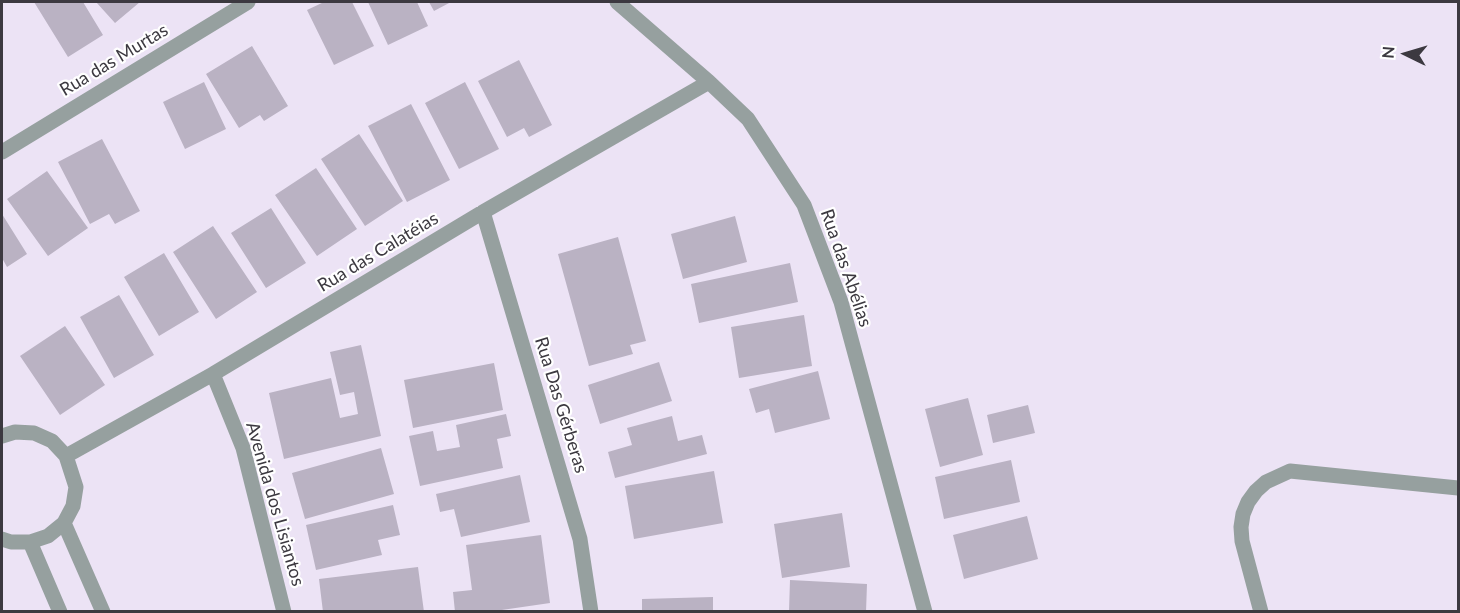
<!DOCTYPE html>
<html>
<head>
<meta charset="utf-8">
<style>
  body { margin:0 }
  #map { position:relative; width:1460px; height:613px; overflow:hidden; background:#ece3f5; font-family:Lato,sans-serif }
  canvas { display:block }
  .frame { position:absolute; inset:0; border:3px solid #3c3940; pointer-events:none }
  .north { position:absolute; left:1376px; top:24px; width:60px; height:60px; -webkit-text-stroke:4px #fff; paint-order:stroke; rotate:275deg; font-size:16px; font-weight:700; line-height:24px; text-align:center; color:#3c3940 }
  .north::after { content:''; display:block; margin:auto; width:21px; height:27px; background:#3c3940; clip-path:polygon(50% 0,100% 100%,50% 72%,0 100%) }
</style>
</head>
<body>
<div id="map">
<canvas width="1460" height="613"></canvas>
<div class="frame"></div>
<div class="north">N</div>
</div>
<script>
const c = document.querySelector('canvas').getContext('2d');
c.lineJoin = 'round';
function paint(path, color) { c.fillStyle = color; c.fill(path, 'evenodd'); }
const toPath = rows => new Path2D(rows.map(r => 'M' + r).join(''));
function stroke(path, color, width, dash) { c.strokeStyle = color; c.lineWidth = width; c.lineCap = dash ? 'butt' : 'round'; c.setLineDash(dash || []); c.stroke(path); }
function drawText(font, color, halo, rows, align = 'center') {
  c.font = font + ' Lato,sans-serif'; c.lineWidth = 4.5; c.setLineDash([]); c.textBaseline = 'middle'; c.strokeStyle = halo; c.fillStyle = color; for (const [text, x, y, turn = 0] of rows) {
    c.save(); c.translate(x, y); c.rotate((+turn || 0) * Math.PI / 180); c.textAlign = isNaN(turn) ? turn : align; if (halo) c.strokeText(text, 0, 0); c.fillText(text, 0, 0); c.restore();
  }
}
paint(toPath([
  [34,2,83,2,103,35,68,57],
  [96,2,140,2,115,23],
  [324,2,352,2,374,46,334,65,307,10],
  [368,2,417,2,428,26,388,45],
  [429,2,451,2,434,11],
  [252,46,288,106,264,121,260,115,239,128,206,74],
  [519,60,552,125,529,137,524,128,507,137,478,81],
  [204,82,226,129,185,149,163,102],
  [465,82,499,149,459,169,425,103],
  [411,104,450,180,407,202,368,126],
  [359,134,403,201,365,226,321,159],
  [102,139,140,211,115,224,109,214,90,224,58,162],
  [316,168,357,229,317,256,275,195],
  [47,171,88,228,48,256,7,199],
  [271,208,306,263,266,288,231,233],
  [2,214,27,254,7,267,2,258],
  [735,216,747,262,683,279,671,234],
  [213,226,257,292,216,319,173,252],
  [618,237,646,341,630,345,633,354,589,366,558,254],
  [164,253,199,312,159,336,124,277],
  [790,263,798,302,699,323,691,284],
  [119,295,154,355,114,378,80,317],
  [804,315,812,366,739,378,731,327],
  [65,326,105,385,60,415,20,356],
  [361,345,381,436,284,459,269,393,331,378,340,418,358,414,354,392,340,395,330,352],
  [659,362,672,401,600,424,588,385],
  [494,363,503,410,413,428,404,380],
  [818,371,830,419,775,433,769,409,756,413,749,389],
  [968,398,983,455,940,467,925,409],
  [1028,405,1035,433,993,443,987,415],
  [506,414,511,436,497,439,503,468,420,486,409,436,433,431,437,451,460,447,456,425],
  [672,416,678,441,702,435,707,454,615,478,608,452,632,445,627,428],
  [381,448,394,494,305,519,292,473],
  [1011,460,1020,502,944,519,935,477],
  [714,471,723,523,634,539,625,486],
  [520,475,530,522,461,537,454,509,440,512,436,494],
  [393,505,400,535,378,540,382,555,316,570,306,525],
  [842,513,850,567,782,578,774,524],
  [1027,516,1038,559,964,579,953,535],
  [541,535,550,603,488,612,455,612,453,592,472,590,466,545],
  [418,567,424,612,323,612,319,579],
  [790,580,867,584,866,612,789,612],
  [713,597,713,612,642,612,642,599]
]), '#bab2c3');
stroke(toPath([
  [617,2,709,82,748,119,804,205,841,302,925,612],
  [2,152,248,2],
  [483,212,580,539,591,612],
  [213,374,243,448,284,612],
  [2,436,15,432,34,433,52,441,66,456,76,487,73,506,64,523,48,536,30,542,11,542,2,539],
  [66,456,213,374,483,212,709,82],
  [64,523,103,612],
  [30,542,60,612],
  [1261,612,1242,541,1241,527,1243,514,1248,502,1256,491,1266,482,1290,471,1458,488]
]), '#96a09f', 15);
drawText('18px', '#3c3940', '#fff', [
  ["Rua das Murtas",114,60,-31],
  ["Rua das Calatéias",378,252,-31],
  ["Rua das Abélias",846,268,71],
  ["Rua Das Gérberas",561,405,73],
  ["Avenida dos Lisiantos",275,504,74]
]);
</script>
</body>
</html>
